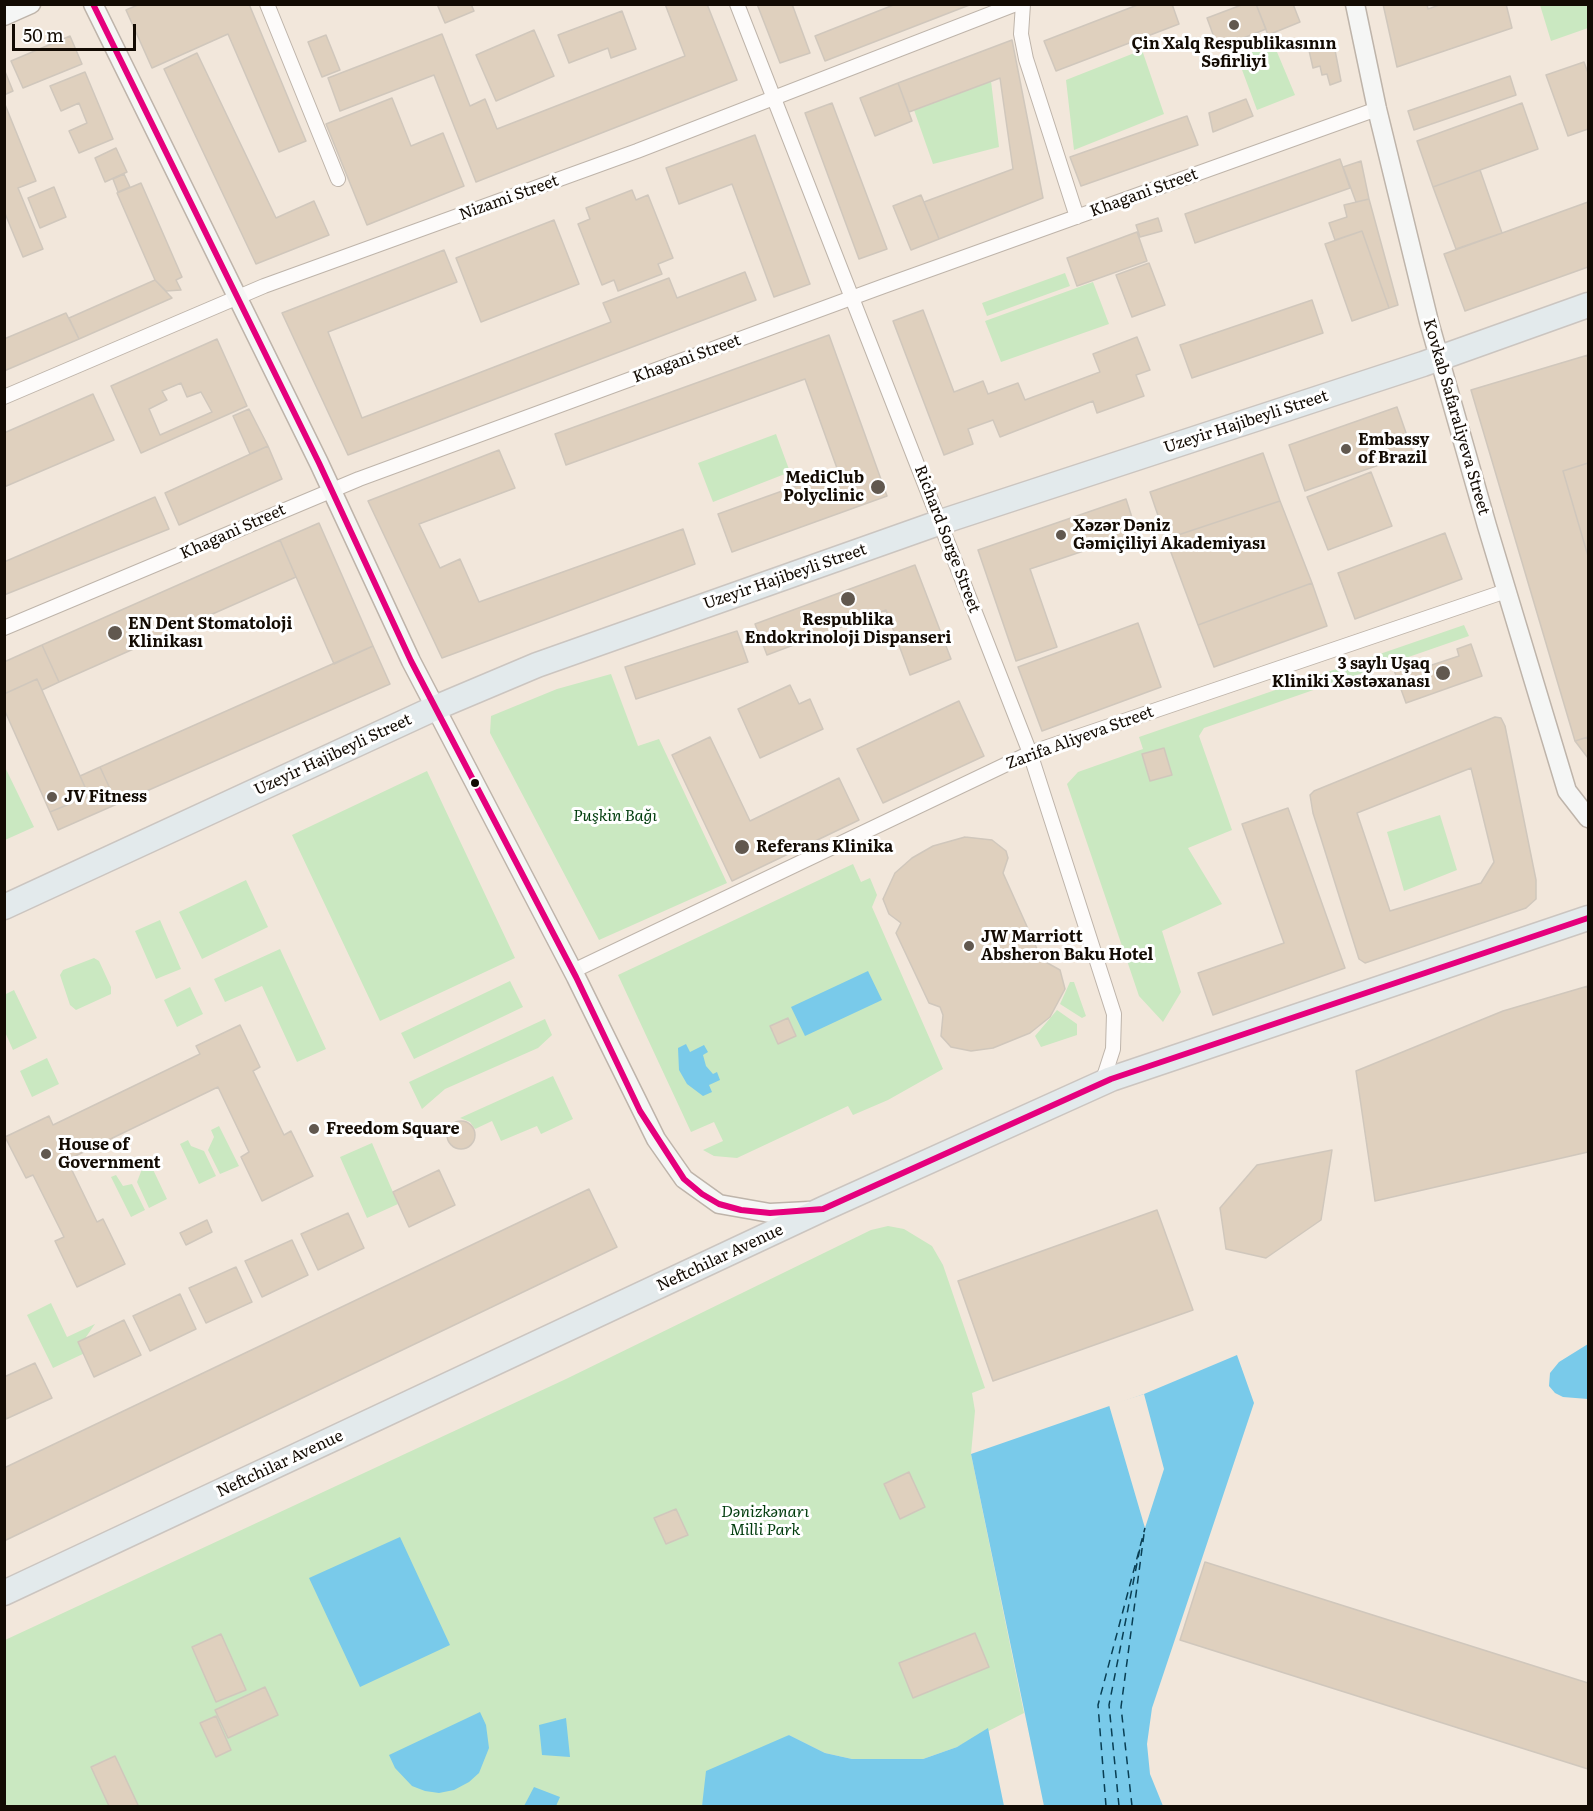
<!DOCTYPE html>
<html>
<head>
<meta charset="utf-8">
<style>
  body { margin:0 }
  #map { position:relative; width:1593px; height:1811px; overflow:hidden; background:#f2e7db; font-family:Literata,serif }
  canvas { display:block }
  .frame { position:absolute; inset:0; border:6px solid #130b03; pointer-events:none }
  .scale { position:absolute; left:12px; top:24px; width:124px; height:27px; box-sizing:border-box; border:3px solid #130b03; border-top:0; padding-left:8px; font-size:18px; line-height:21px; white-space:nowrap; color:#130b03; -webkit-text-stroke:4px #fff; paint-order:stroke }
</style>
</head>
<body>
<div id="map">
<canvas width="1593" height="1811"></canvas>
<div class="frame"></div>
<div class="scale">50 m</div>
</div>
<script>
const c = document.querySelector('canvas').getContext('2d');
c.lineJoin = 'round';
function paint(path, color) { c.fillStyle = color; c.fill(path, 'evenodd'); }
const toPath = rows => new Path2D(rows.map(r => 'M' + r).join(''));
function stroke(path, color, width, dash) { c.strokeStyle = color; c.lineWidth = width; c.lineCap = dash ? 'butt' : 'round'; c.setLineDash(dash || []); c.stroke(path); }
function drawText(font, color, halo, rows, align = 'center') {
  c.font = font + ' Literata,serif'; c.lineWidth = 6; c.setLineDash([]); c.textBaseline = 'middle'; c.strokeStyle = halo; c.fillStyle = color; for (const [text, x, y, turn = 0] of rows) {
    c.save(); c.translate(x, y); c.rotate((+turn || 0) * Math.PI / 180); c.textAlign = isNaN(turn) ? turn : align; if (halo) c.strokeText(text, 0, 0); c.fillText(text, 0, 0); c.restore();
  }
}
paint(toPath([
  [1540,5,1588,5,1588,28,1551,41],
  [1272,40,1295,95,1257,110,1235,51],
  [1142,50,1164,114,1074,150,1066,80],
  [991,81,999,147,933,164,914,110],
  [1065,273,1070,286,987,316,982,303],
  [1093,282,1109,324,1001,362,985,321],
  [776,434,790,472,713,502,698,463],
  [1464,625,1469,636,1204,728,1199,736,1232,830,1188,848,1222,904,1162,931,1181,992,1163,1022,1139,996,1067,784,1078,772,1143,749,1139,737],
  [611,674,638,746,659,739,727,883,599,940,490,733,491,716,557,689],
  [4,765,34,827,5,840,4,840],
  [427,771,515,958,380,1021,292,835],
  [1440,815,1457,870,1404,891,1387,832],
  [853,864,861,882,870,878,877,895,872,907,943,1069,888,1100,853,1115,848,1106,737,1158,714,1156,703,1150,723,1141,714,1122,691,1132,618,975],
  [246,880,268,927,202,959,179,912],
  [160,920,181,969,156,979,135,931],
  [280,949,326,1049,297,1062,262,986,225,1002,214,979],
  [94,958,99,961,111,987,111,994,76,1010,70,1005,60,975,63,970],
  [510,981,523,1007,414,1059,401,1033],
  [1070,982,1074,982,1086,1016,1082,1018,1060,1004],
  [190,987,203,1014,177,1027,164,1000],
  [14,990,37,1038,13,1050,5,1032,4,995],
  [1057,1010,1077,1024,1077,1035,1041,1047,1035,1036],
  [545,1019,552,1035,538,1048,445,1089,422,1109,409,1082],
  [47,1058,59,1084,32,1097,20,1071],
  [553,1076,573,1119,541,1134,537,1126,501,1141,492,1121,475,1129,470,1122,460,1118],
  [219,1126,239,1166,220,1174,208,1150,214,1137,211,1130],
  [188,1140,191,1146,204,1151,216,1176,199,1184,180,1144],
  [372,1143,398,1204,367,1218,340,1157],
  [148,1159,167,1199,149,1208,137,1182,142,1169,139,1163],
  [116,1175,123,1186,132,1184,145,1210,131,1217,111,1177],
  [888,1226,904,1229,932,1246,943,1265,985,1388,972,1393,975,1411,971,1454,1024,1713,957,1747,923,1759,852,1759,825,1753,789,1735,704,1797,702,1806,5,1806,5,1640,566,1379,871,1230],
  [51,1303,67,1337,95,1324,86,1337,85,1353,53,1368,27,1315]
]), '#cae8c1');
paint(toPath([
  [868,971,882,1000,805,1036,791,1007],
  [686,1044,690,1052,704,1045,708,1052,703,1055,706,1066,713,1074,717,1072,720,1080,709,1085,712,1092,703,1096,687,1084,679,1070,678,1048],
  [1588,1344,1588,1399,1563,1397,1555,1393,1549,1386,1550,1373,1559,1362],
  [1237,1355,1254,1403,1152,1708,1147,1744,1150,1774,1163,1806,1044,1806,971,1454,1144,1394],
  [400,1537,450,1645,360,1687,309,1578],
  [480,1712,486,1725,489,1748,479,1773,469,1782,454,1790,439,1793,425,1791,412,1786,395,1768,389,1755],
  [566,1718,570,1757,542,1755,539,1725],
  [988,1728,1004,1806,702,1806,706,1771,789,1735,825,1753,852,1759,923,1759,957,1747],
  [534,1787,560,1797,556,1806,524,1806]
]), '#79caea');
paint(toPath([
  [1144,1394,1164,1469,1145,1528,1109,1405],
  [1024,1713,1043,1806,1041,1806]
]), '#f2e7db');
stroke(toPath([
  [1106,1806,1098,1705,1145,1528],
  [1119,1806,1109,1705,1141,1543],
  [1132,1806,1121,1707,1144,1534]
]), '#093e53', 1.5, [8, 6]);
const building = toPath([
  [140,4,249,4,306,141,279,152,228,34,152,68,126,10,140,4],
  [437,4,471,4,474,11,445,23,437,4],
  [665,4,707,4,737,80,476,182,434,75,340,111,328,78,442,34,470,106,485,99,497,129,685,56,665,4],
  [757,4,792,4,810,53,780,63,757,4],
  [896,4,972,4,825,61,815,36,896,4],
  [1140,4,1172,4,1179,24,1056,71,1044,41,1140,4],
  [1244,4,1256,4,1266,29,1218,48,1207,18,1244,4],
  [1256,4,1293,4,1300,22,1268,35,1256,4],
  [1383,4,1427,4,1428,9,1442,4,1506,4,1512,28,1397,67,1383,4],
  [622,11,636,49,611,58,608,48,569,63,558,35,622,11],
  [534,30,554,76,496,101,476,55,534,30],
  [326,35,340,70,322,77,308,42,326,35],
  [70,36,82,64,23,88,11,61,70,36],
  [1012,40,1043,198,939,239,924,202,1013,169,1000,78,909,112,898,83,1012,40],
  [1333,40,1341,81,1330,85,1327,74,1322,75,1320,66,1313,68,1308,46,1333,40],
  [197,53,276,218,314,201,329,235,256,264,164,69,197,53],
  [1584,62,1588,73,1588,129,1568,136,1546,75,1584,62],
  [4,69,13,91,4,95,4,69],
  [85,72,113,139,79,153,69,131,87,123,79,103,61,111,50,86,85,72],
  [1510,76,1516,95,1414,130,1408,111,1510,76],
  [898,83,912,121,875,136,860,98,898,83],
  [392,98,411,146,443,133,464,186,367,225,326,124,392,98],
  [1246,99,1253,116,1213,132,1209,113,1246,99],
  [4,102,36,181,18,188,43,249,23,257,4,211,4,102],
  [832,103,887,249,859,259,805,113,832,103],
  [1522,103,1538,149,1433,187,1417,141,1522,103],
  [1187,116,1198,145,1081,186,1070,157,1187,116],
  [755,135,810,284,774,297,732,184,679,204,666,168,755,135],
  [116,148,127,172,105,182,95,158,116,148],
  [1340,159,1350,188,1195,243,1185,214,1340,159],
  [1361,161,1369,199,1356,202,1343,167,1361,161],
  [1480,170,1502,233,1456,249,1433,187,1480,170],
  [124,174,130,187,118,192,113,179,124,174],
  [141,183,182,277,176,280,181,290,166,291,155,280,117,193,141,183],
  [54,187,66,217,40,228,28,198,54,187],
  [632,190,636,200,648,195,673,258,658,264,662,274,618,291,614,280,602,285,578,224,590,219,586,208,632,190],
  [921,195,939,239,911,250,893,206,921,195],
  [1369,199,1398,305,1389,308,1362,231,1335,240,1329,223,1347,217,1344,205,1369,199],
  [1588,202,1588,267,1465,311,1444,254,1588,202],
  [1158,218,1162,231,1140,237,1136,225,1158,218],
  [554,220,579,284,481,322,456,258,554,220],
  [1362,231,1389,308,1352,321,1325,244,1362,231],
  [1137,232,1147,261,1077,286,1067,258,1137,232],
  [444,250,457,282,328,332,362,418,611,322,603,303,669,278,677,298,745,272,756,300,348,455,282,313,444,250],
  [1149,263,1165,305,1132,317,1116,275,1149,263],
  [155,280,172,298,79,339,69,318,155,280],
  [1312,300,1323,333,1192,378,1180,345,1312,300],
  [923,310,954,392,983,381,988,394,1018,383,1025,400,1100,372,1093,354,1137,337,1150,370,1136,375,1144,396,1097,413,1093,401,1000,437,993,420,968,429,973,444,944,455,893,321,923,310],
  [66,313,79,339,4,371,4,339,66,313],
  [829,335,887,496,732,552,718,514,838,471,805,379,566,465,555,434,829,335],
  [217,339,247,406,141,453,111,386,217,339],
  [181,383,187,397,201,392,212,412,160,435,149,409,167,400,162,391,181,383],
  [1588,355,1588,463,1563,471,1588,556,1588,737,1575,741,1471,390,1588,355],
  [93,394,114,440,4,487,4,433,93,394],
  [1397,407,1413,453,1305,491,1289,445,1397,407],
  [249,409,268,446,250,454,233,416,249,409],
  [268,446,282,479,179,525,165,493,268,446],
  [499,450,515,488,419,524,440,568,460,559,479,602,683,529,695,564,442,658,368,501,499,450],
  [1263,453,1280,501,1166,539,1150,492,1263,453],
  [1588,463,1588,556,1563,471,1588,463],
  [1371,472,1392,526,1328,550,1307,497,1371,472],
  [155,497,169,529,4,595,4,562,155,497],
  [1126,499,1137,533,1030,569,1057,647,1016,661,978,550,1126,499],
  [1280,501,1312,583,1198,625,1166,539,1280,501],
  [319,523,373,646,334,664,280,540,319,523],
  [1445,533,1462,579,1355,619,1338,573,1445,533],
  [280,540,296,577,59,682,42,645,280,540],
  [915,565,951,659,910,675,886,610,767,655,755,624,915,565],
  [1312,583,1327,626,1214,667,1198,625,1312,583],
  [1138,623,1161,687,1042,731,1018,667,1138,623],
  [737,631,748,662,636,699,625,667,737,631],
  [1471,644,1482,676,1406,703,1394,670,1409,665,1411,672,1459,656,1457,649,1471,644],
  [42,645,59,682,42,690,37,679,4,694,4,662,42,645],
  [373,646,390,684,117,804,100,767,373,646],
  [37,679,89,796,50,812,4,709,4,694,37,679],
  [790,685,799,704,810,699,823,729,760,758,738,709,790,685],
  [959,701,984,756,883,803,857,749,959,701],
  [1495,717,1501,718,1505,726,1536,880,1536,899,1526,908,1365,963,1359,959,1313,813,1310,795,1314,791,1495,717],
  [1471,768,1494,862,1481,883,1390,911,1357,813,1471,768],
  [710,737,750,821,839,778,859,820,732,881,672,755,710,737],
  [1588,737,1588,758,1575,741,1588,737],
  [1164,748,1172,775,1150,781,1142,754,1164,748],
  [100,767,117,804,58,830,50,812,89,796,80,776,100,767],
  [1288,808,1345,968,1213,1015,1198,973,1284,943,1242,824,1288,808],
  [965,837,992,840,1006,851,1008,858,1003,873,1042,960,1060,970,1065,989,1050,1017,1030,1033,993,1048,971,1051,951,1047,941,1036,943,1015,940,1007,929,1003,896,933,901,923,889,914,883,899,895,873,912,858,933,846,965,837],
  [1588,986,1588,1152,1375,1201,1356,1071,1503,1011,1588,986],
  [788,1018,796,1036,778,1044,770,1026,788,1018],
  [240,1025,260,1067,253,1071,284,1135,291,1131,313,1176,262,1201,241,1157,249,1152,218,1087,67,1160,97,1222,103,1219,125,1264,77,1287,55,1241,64,1237,33,1175,26,1178,5,1137,49,1116,53,1125,200,1054,196,1046,240,1025],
  '447 1135a14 14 0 1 1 28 0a14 14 0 1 1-28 0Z',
  [1332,1150,1321,1220,1266,1258,1226,1249,1220,1208,1257,1165,1332,1150],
  [439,1170,455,1205,409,1227,393,1192,439,1170],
  [589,1189,617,1247,4,1541,4,1468,589,1189],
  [1157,1210,1193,1310,993,1381,958,1281,1157,1210],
  [348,1213,364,1248,318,1270,301,1234,348,1213],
  [207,1220,212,1232,186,1245,180,1233,207,1220],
  [292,1240,308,1275,262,1297,245,1261,292,1240],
  [236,1267,252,1302,206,1323,189,1288,236,1267],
  [180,1294,196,1329,150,1351,133,1316,180,1294],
  [124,1320,141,1355,94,1377,78,1342,124,1320],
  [35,1363,52,1398,6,1419,4,1377,35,1363],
  [909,1472,925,1507,900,1519,884,1484,909,1472],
  [676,1509,688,1535,666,1544,654,1518,676,1509],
  [1205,1562,1588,1683,1588,1769,1180,1640,1205,1562],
  [975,1633,989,1667,913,1698,899,1663,975,1633],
  [221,1634,246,1690,216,1702,192,1647,221,1634],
  [265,1687,278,1715,228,1738,215,1710,265,1687],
  [216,1716,231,1750,216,1757,200,1723,216,1716],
  [115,1756,138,1805,135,1806,109,1806,91,1767,115,1756]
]);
paint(building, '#dfd0be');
stroke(building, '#d0c7bc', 1.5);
const street = toPath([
  [267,4,338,179],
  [737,4,1030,753,1114,1014,1113,1049,1102,1083],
  [1023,4,1021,34,1026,59,1077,217],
  [4,397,264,286,637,151,1016,4],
  [4,628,359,479,884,286,1377,109],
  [573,971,1030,753,1506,591]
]);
const secondary = toPath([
  [93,4,319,463,411,661,576,977,656,1139,684,1179,719,1204,770,1213,809,1211],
  [1355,4,1377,109,1429,322,1487,526,1567,791,1588,818],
  [4,16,31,4]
]);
const highway = toPath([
  [4,907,435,708,537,665,941,522,1423,364,1588,305],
  [4,1593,823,1209,1111,1079,1588,918]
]);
stroke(street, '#beb4aa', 16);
stroke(secondary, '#beb4aa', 21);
stroke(highway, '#cbc5c0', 27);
stroke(street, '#fdfbfa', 14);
stroke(secondary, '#f5f6f5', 18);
stroke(highway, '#e3eaec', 24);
stroke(toPath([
  [93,4,319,463,411,661,576,977,640,1111,684,1179,702,1194,719,1204,741,1210,770,1213,823,1209,1111,1079,1588,918]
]), '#e5007d', 6);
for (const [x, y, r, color] of [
  [1234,25,6,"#61584f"],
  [1346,449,6,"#61584f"],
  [878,487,8,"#61584f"],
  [1061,535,6,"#61584f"],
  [848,599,8,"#61584f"],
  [115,633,8,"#61584f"],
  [1443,673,8,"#61584f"],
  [475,783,5,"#130b03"],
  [52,797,6,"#61584f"],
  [742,847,8,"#61584f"],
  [969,946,6,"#61584f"],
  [314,1129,6,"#61584f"],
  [46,1154,6,"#61584f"]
]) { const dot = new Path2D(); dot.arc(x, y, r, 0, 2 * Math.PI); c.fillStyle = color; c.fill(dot); stroke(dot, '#fff', 2); }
drawText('bold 16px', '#130b03', '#fff', [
  ["Çin Xalq Respublikasının",1234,44,"center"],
  ["Səfirliyi",1234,62,"center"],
  ["Embassy",1358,440],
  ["of Brazil",1358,458],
  ["MediClub",864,478,"right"],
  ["Polyclinic",864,496,"right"],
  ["Xəzər Dəniz",1073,526],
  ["Gəmiçiliyi Akademiyası",1073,544],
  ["Respublika",848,620,"center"],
  ["Endokrinoloji Dispanseri",848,638,"center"],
  ["EN Dent Stomatoloji",128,624],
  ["Klinikası",128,642],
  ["3 saylı Uşaq",1430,664,"right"],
  ["Kliniki Xəstəxanası",1430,682,"right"],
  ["JV Fitness",64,797],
  ["Referans Klinika",756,847],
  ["JW Marriott",981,937],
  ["Absheron Baku Hotel",981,955],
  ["Freedom Square",326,1129],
  ["House of",58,1145],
  ["Government",58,1163]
], 'left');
drawText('16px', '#130b03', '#fff', [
  ["Khagani Street",1144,193,-20],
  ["Nizami Street",509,198,-20],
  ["Khagani Street",687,359,-20],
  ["Kovkab Safaraliyeva Street",1456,417,74],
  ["Uzeyir Hajibeyli Street",1246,422,-18],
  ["Khagani Street",233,532,-24],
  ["Richard Sorge Street",947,539,69],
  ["Uzeyir Hajibeyli Street",785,577,-19],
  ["Zarifa Aliyeva Street",1080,738,-20],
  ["Uzeyir Hajibeyli Street",333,755,-25],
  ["Neftchilar Avenue",720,1258,-25],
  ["Neftchilar Avenue",280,1464,-25]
]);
drawText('italic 16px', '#013c0d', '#fff', [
  ["Puşkin Bağı",615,816],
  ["Dənizkənarı",765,1512],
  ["Milli Park",765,1530]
]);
</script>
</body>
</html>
